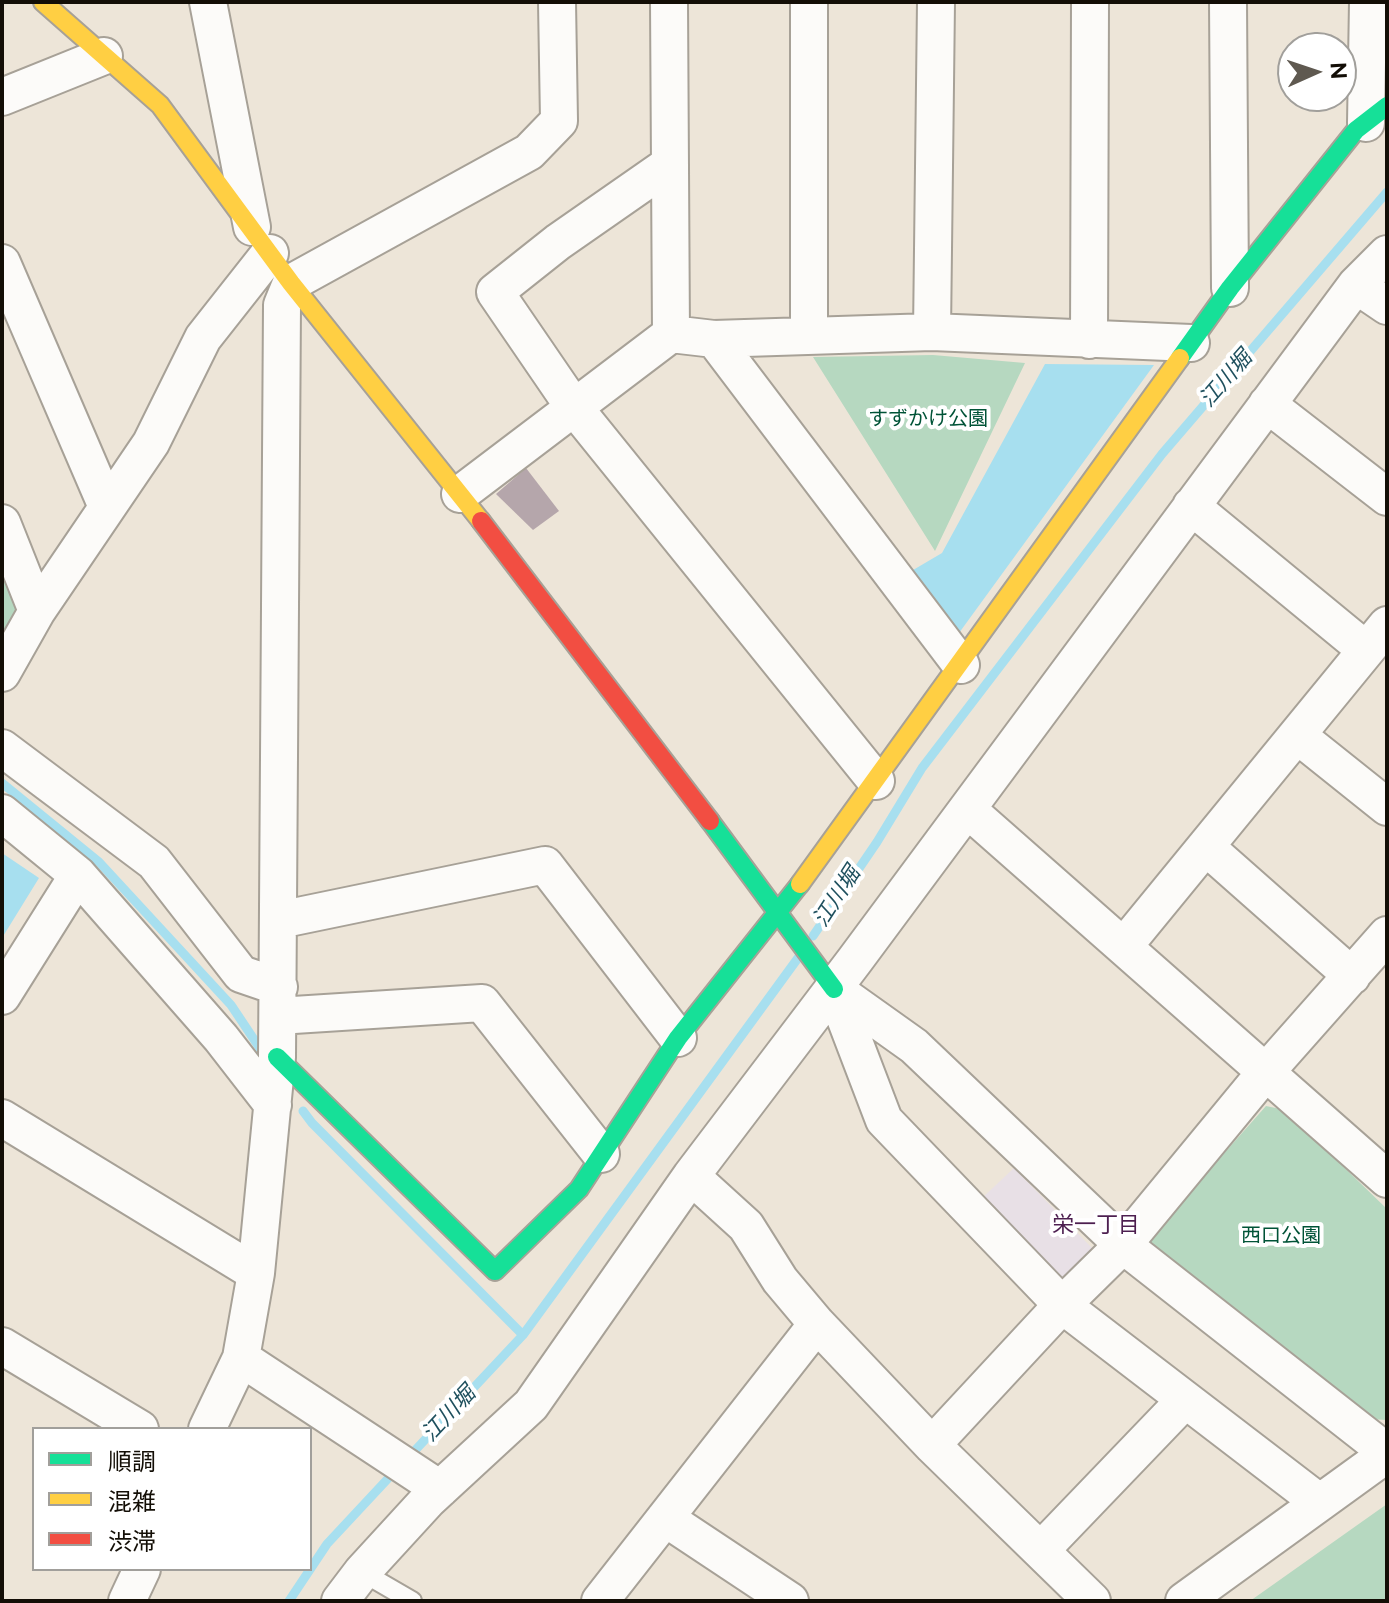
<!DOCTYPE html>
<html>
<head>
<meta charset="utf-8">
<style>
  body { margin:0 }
  #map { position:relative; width:1389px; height:1603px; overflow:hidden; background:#ede5d8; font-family:Raleway,"Noto Sans JP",sans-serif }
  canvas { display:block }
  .frame { position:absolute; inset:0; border:4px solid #130e06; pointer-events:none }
  .legend { position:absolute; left:32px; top:1427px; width:280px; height:144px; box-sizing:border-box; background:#fff; border:2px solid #a19f9b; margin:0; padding:10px 14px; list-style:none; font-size:24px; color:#130e06 }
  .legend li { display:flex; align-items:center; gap:16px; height:40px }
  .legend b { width:40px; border:2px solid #a19f9b }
  .north { position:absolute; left:1277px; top:32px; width:80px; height:80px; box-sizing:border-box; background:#fff; border:2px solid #a19f9b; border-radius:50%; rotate:87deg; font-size:22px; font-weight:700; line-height:32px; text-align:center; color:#130e06 }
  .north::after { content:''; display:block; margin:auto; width:28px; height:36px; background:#5f5950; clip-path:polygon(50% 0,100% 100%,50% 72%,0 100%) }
</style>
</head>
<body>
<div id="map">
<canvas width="1389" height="1603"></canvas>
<div class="frame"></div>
<ul class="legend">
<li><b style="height:10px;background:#16e098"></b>順調</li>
<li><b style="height:10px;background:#ffcf43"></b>混雑</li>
<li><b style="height:10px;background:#f24e42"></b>渋滞</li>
</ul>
<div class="north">N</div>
</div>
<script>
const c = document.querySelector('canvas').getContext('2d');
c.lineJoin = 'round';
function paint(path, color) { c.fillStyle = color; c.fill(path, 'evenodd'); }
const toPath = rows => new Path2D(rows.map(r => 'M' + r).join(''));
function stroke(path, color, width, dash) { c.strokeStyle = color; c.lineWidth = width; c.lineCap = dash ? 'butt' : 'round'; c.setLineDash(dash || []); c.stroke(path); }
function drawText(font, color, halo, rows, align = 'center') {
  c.font = font + ' Raleway,"Noto Sans JP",sans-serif'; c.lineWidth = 8; c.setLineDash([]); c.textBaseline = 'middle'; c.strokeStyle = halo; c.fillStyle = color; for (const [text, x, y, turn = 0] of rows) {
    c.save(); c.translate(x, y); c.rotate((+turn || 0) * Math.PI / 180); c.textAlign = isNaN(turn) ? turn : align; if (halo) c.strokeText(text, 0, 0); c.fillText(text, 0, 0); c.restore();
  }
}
paint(toPath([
  [1014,1168,1093,1249,1062,1280,980,1200]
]), '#e8e0e6');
paint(toPath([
  [933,355,1025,363,935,551,813,357],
  [2,560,23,613,2,644],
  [1266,1106,1285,1110,1387,1209,1387,1420,1368,1419,1140,1248],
  [1387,1504,1387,1601,1250,1601]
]), '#b6d8c0');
paint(toPath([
  [1045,364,1154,365,959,633,908,573,942,553],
  [2,853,39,878,2,938]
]), '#a7dfef');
stroke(toPath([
  [2,783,99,862,231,1005,265,1056],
  [813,936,877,842,922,768,1162,454,1387,192],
  [303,1111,312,1123,523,1335],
  [406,1460,523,1335,798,958],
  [289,1601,327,1544,396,1470]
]), '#a7dfef', 9);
paint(toPath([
  [526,468,559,511,533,530,496,494]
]), '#b5a6ab');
const lane = toPath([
  [362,1572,412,1601]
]);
const street = toPath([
  [208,2,252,227],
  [669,2,671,334],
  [1228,2,1230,288],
  [2,97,104,56],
  [1366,123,1368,2],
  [670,164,558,242,495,292,573,406,876,781],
  [2,263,107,507],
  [1356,285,1387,306],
  [932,332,936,2],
  [809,336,809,2],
  [714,339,961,665],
  [1089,340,1090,2],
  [1267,404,1387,497],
  [460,494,671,334,714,339,932,332,1191,343],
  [1191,506,1366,650],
  [2,523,37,611],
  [2,673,37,611,151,443,203,338,270,253],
  [1297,735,1387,807],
  [2,748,154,862,241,974,279,987],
  [967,809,1387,1179],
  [2,813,78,875,221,1038,273,1105],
  [1206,847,1352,976],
  [279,920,545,865,678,1038],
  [1124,946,1387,625],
  [2,996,78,875],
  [278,1016,482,1003,601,1154],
  [2,1118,256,1273],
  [691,1176,746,1226,780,1280,817,1324,932,1445,1092,1601],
  [2,1346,140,1429],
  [241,1358,440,1489],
  [207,1429,241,1358,256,1273,277,1057,282,305,291,283,529,152,559,121,557,2],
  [932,1445,1062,1305,1123,1245,1264,1074,1387,935],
  [1319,1502,1062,1305,884,1120,834,989,914,1046,1123,1245,1387,1452],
  [665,1518,790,1601],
  [1041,1550,1185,1400],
  [127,1601,142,1569],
  [340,1601,362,1572,428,1500,531,1405,691,1176,855,960,1356,285,1387,254],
  [600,1601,817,1324],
  [1184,1601,1387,1454]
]);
const fast = toPath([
  [1180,358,1230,288,1356,130,1387,106],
  [710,821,834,989],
  [277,1057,495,1271,579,1189,678,1038,800,884]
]);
const slow = toPath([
  [43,2,160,105,291,283,481,521],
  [800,884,1180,358]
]);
const jam = toPath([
  [481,521,710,821]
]);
stroke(lane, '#a7a197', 22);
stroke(street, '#a7a197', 40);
stroke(fast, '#a7a197', 22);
stroke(slow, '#a7a197', 22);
stroke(jam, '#a7a197', 22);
stroke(lane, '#fcfbf9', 18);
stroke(street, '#fcfbf9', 36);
stroke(fast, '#16e098', 18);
stroke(slow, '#ffcf43', 18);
stroke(jam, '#f24e42', 18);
drawText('20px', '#005337', '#fff', [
  ["すずかけ公園",928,419],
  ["西口公園",1281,1236]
]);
drawText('italic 22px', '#1f505e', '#fff', [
  ["江川堀",1226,379,-49],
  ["江川堀",837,897,-57],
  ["江川堀",449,1414,-47]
]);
drawText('22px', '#4d1f50', '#fff', [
  ["栄一丁目",1096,1225]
]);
</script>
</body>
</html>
